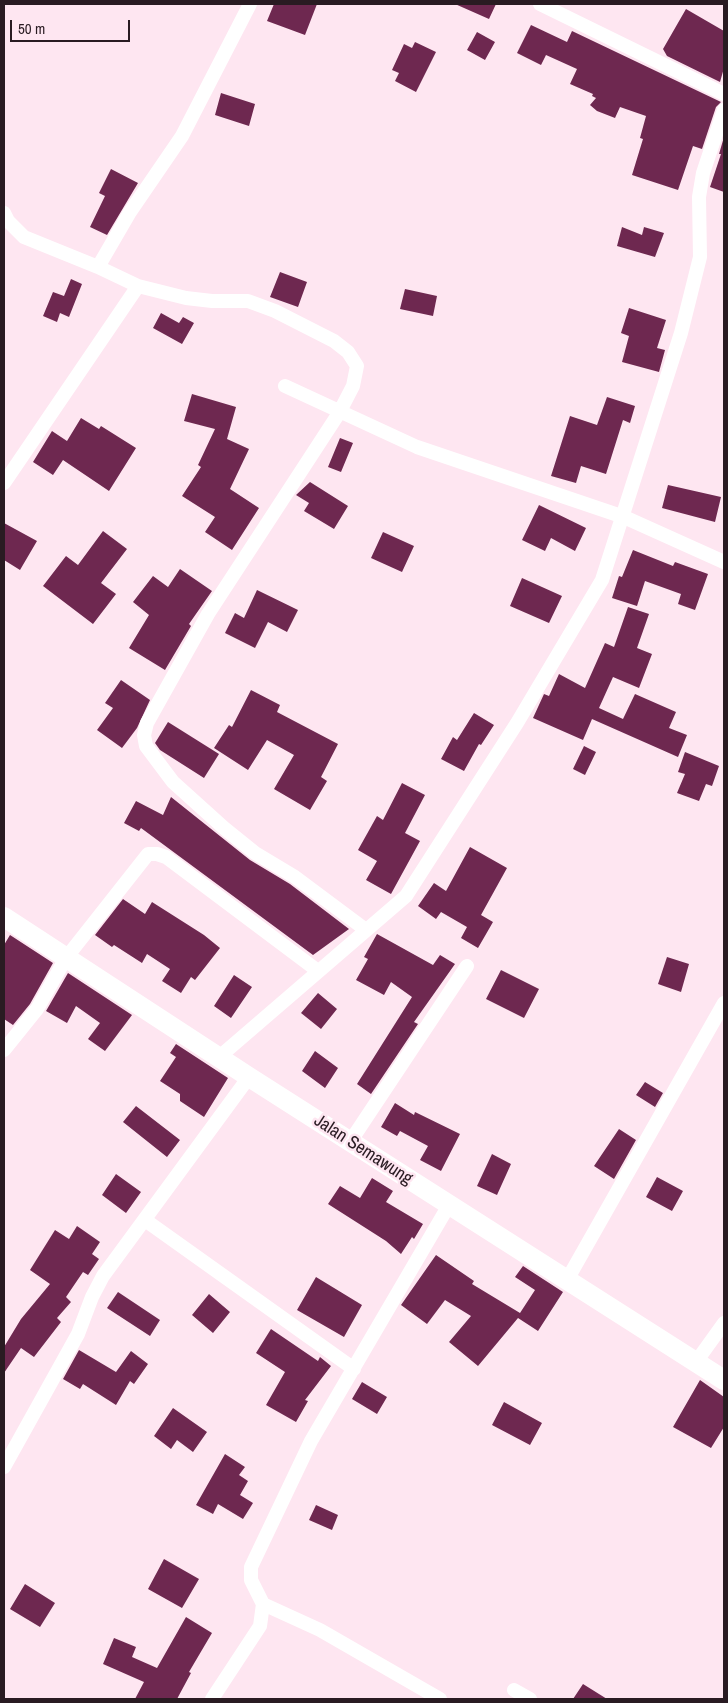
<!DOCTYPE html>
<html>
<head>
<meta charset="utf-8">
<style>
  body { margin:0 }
  #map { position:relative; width:728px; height:1703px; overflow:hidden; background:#fee6f1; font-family:"Archivo Narrow",sans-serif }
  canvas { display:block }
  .frame { position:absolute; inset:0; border:5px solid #291b22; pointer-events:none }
  .scale { position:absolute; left:10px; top:20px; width:120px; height:22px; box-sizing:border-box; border:2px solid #291b22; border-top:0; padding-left:6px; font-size:15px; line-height:18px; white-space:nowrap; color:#291b22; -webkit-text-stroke:4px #fee6f1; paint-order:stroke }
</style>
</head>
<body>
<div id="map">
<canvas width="728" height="1703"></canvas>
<div class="frame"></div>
<div class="scale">50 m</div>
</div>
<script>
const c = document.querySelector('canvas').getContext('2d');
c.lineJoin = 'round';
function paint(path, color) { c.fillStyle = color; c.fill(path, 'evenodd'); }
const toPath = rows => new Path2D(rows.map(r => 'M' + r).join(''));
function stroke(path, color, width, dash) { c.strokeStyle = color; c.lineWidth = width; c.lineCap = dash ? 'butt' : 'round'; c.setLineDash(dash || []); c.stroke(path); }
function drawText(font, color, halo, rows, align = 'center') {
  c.font = font + ' "Archivo Narrow",sans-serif'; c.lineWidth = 5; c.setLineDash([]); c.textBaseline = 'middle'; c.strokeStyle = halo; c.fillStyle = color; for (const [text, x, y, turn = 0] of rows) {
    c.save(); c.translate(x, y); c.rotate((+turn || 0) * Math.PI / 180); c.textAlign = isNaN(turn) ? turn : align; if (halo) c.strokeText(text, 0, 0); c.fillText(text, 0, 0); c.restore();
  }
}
paint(toPath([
  [274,4,317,4,305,35,267,21],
  [455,4,496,4,489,19],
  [686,9,724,31,724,68,720,82,667,56,663,49],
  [531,25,567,42,572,31,721,102,716,107,702,149,693,146,678,190,632,175,643,139,640,138,646,116,620,107,615,118,597,111,590,105,596,98,592,96,593,94,570,84,577,69,546,55,541,65,517,53],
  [477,32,495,42,485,60,467,50],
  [415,42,436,52,416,92,395,81,399,73,392,70,404,44,412,48],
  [221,93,255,104,249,126,215,115],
  [724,137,724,192,710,187,721,154,719,154],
  [111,169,138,183,107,235,90,227,105,196,99,193],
  [622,227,642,235,644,227,664,233,655,257,617,246],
  [280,272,307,282,298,307,270,297],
  [71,279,82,284,69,317,60,313,57,322,43,316,53,292,64,296],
  [405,289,437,296,433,316,400,309],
  [629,308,666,320,657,348,665,350,659,372,622,362,629,336,621,333],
  [161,313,179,323,183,317,194,323,182,344,153,328],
  [192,394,236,407,227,439,249,449,230,489,259,508,232,550,205,532,215,517,182,496,201,467,198,465,215,429,184,421],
  [607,397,635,406,630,423,623,420,606,474,581,466,576,483,551,476,570,416,597,425],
  [81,418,99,429,101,426,136,448,109,491,63,460,53,475,33,462,52,431,67,441],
  [340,438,353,443,341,472,328,467],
  [310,482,348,506,334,529,304,511,309,503,296,495],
  [668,485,721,497,715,522,662,508],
  [539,505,586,528,575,551,551,538,545,551,522,540],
  [4,523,37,541,20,570,4,560],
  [103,531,127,549,101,583,116,594,93,624,43,586,66,556,78,565],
  [383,532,414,546,402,572,371,558],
  [633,550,673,566,675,562,708,574,695,610,678,604,681,594,645,581,637,606,612,598,619,576,622,577],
  [180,569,212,591,189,624,191,626,165,670,129,648,149,615,133,602,153,576,168,587],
  [522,578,562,596,549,623,510,606],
  [257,590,298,610,287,632,268,622,255,648,225,633,235,613,244,618],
  [628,607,649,614,637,648,652,654,639,688,613,677,599,708,623,719,635,694,676,712,669,728,687,735,678,757,592,719,583,740,533,718,544,694,549,696,559,674,585,688,605,643,614,647],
  [121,680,150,700,137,728,122,748,97,730,113,708,105,703],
  [251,690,280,705,277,712,338,744,321,777,327,781,310,810,274,789,294,755,267,740,248,770,214,748,229,725,232,727],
  [474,713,494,725,481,745,479,744,464,771,441,759,453,737,457,740],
  [168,722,219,754,204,778,160,750,155,743],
  [584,746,596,752,585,775,573,769],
  [685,752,719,766,712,786,706,784,699,801,677,793,685,774,678,772],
  [402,783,425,795,405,833,420,841,391,894,366,880,377,861,358,850,377,816,383,820],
  [171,797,250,860,290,884,349,929,313,955,141,828,139,831,124,823,136,801,163,815],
  [470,847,507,868,481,915,493,922,478,948,461,938,467,927,441,912,436,919,418,906,434,883,446,891],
  [123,899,145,914,152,902,204,935,220,948,195,980,191,977,181,993,162,981,170,969,147,954,142,963,114,945,112,947,95,935],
  [377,934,433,965,440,955,455,964,414,1022,418,1024,371,1094,357,1084,412,997,391,982,384,995,356,980,368,959,364,957],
  [10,935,53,963,30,1004,13,1025,4,1019,4,945],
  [667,957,689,964,681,992,658,984],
  [501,970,539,989,524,1018,486,999],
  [68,973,132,1015,105,1051,88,1039,100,1023,76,1006,67,1023,46,1011],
  [234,975,252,987,231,1018,214,1006],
  [318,993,337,1009,321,1029,301,1013],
  [176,1044,228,1078,204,1117,180,1101,180,1094,160,1081,176,1057,170,1053],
  [315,1051,338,1068,325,1088,302,1071],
  [645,1082,663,1093,655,1107,636,1095],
  [395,1103,414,1115,415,1112,460,1134,441,1171,420,1160,428,1146,400,1131,397,1136,381,1127],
  [136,1106,180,1140,167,1157,123,1122],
  [619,1129,636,1140,614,1179,594,1166],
  [492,1154,511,1164,497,1195,477,1186],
  [116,1174,141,1192,126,1213,102,1195],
  [657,1177,683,1191,672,1211,646,1197],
  [372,1178,393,1191,386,1202,423,1224,414,1239,412,1237,401,1254,386,1241,328,1204,340,1186,360,1198],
  [77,1226,100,1242,92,1254,99,1259,88,1275,83,1272,66,1297,71,1302,57,1318,61,1322,34,1357,21,1348,4,1373,4,1347,21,1319,50,1284,30,1270,55,1230,69,1239],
  [436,1255,474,1281,472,1284,520,1313,535,1290,515,1277,523,1266,563,1292,538,1331,518,1318,478,1366,449,1342,471,1316,445,1300,427,1324,401,1305],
  [316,1277,362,1305,344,1337,297,1310],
  [118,1292,160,1320,150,1336,107,1308],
  [209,1294,230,1312,213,1333,192,1315],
  [271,1329,318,1361,320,1357,331,1366,305,1400,308,1401,296,1422,266,1405,285,1372,256,1353],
  [79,1350,116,1372,131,1351,148,1364,134,1384,130,1381,116,1405,83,1384,80,1389,63,1379],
  [700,1380,724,1397,724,1427,711,1448,673,1427],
  [362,1382,387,1397,377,1414,352,1399],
  [504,1402,542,1423,530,1445,492,1425],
  [173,1408,207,1432,193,1452,177,1440,171,1449,154,1436],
  [225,1454,245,1467,239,1475,248,1481,240,1495,253,1503,243,1519,218,1504,213,1514,196,1505],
  [316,1505,338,1515,332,1530,309,1520],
  [164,1559,199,1579,182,1608,148,1589],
  [25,1584,55,1603,40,1627,10,1609],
  [186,1617,212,1633,189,1672,191,1673,177,1699,135,1699,144,1682,103,1664,114,1638,136,1647,132,1657,157,1668],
  [583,1684,607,1699,573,1699]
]), '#6e2850');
stroke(toPath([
  [540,4,724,94],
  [4,213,8,221,24,237,98,267,138,286,186,298,212,301,248,301,275,311,334,341,348,352,357,366,353,386,339,413,208,614,147,723,144,735,146,746,173,782,224,828,255,853,295,877,366,930],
  [98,267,130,212,182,136,250,4],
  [285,386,417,447,624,517,724,562],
  [4,483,138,286],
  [4,1050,37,1009,66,958,148,854,157,854,166,857,318,971],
  [218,1058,406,896,517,723,602,580,681,333,700,257,699,197,703,173,724,110],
  [350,1142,467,966],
  [145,1220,354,1369],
  [567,1280,724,1003],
  [696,1362,724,1323],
  [4,1467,78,1334,92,1297,103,1276,249,1077],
  [263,1604,320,1630,440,1699],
  [514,1690,530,1699],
  [212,1699,260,1626,263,1604,251,1580,251,1567,311,1441,449,1205]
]), '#fff', 14);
stroke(toPath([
  [4,917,249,1077,724,1380]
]), '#fff', 20);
drawText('18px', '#291b22', '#fee6f1', [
  ["Jalan Semawung",363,1150,33]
]);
</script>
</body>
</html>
